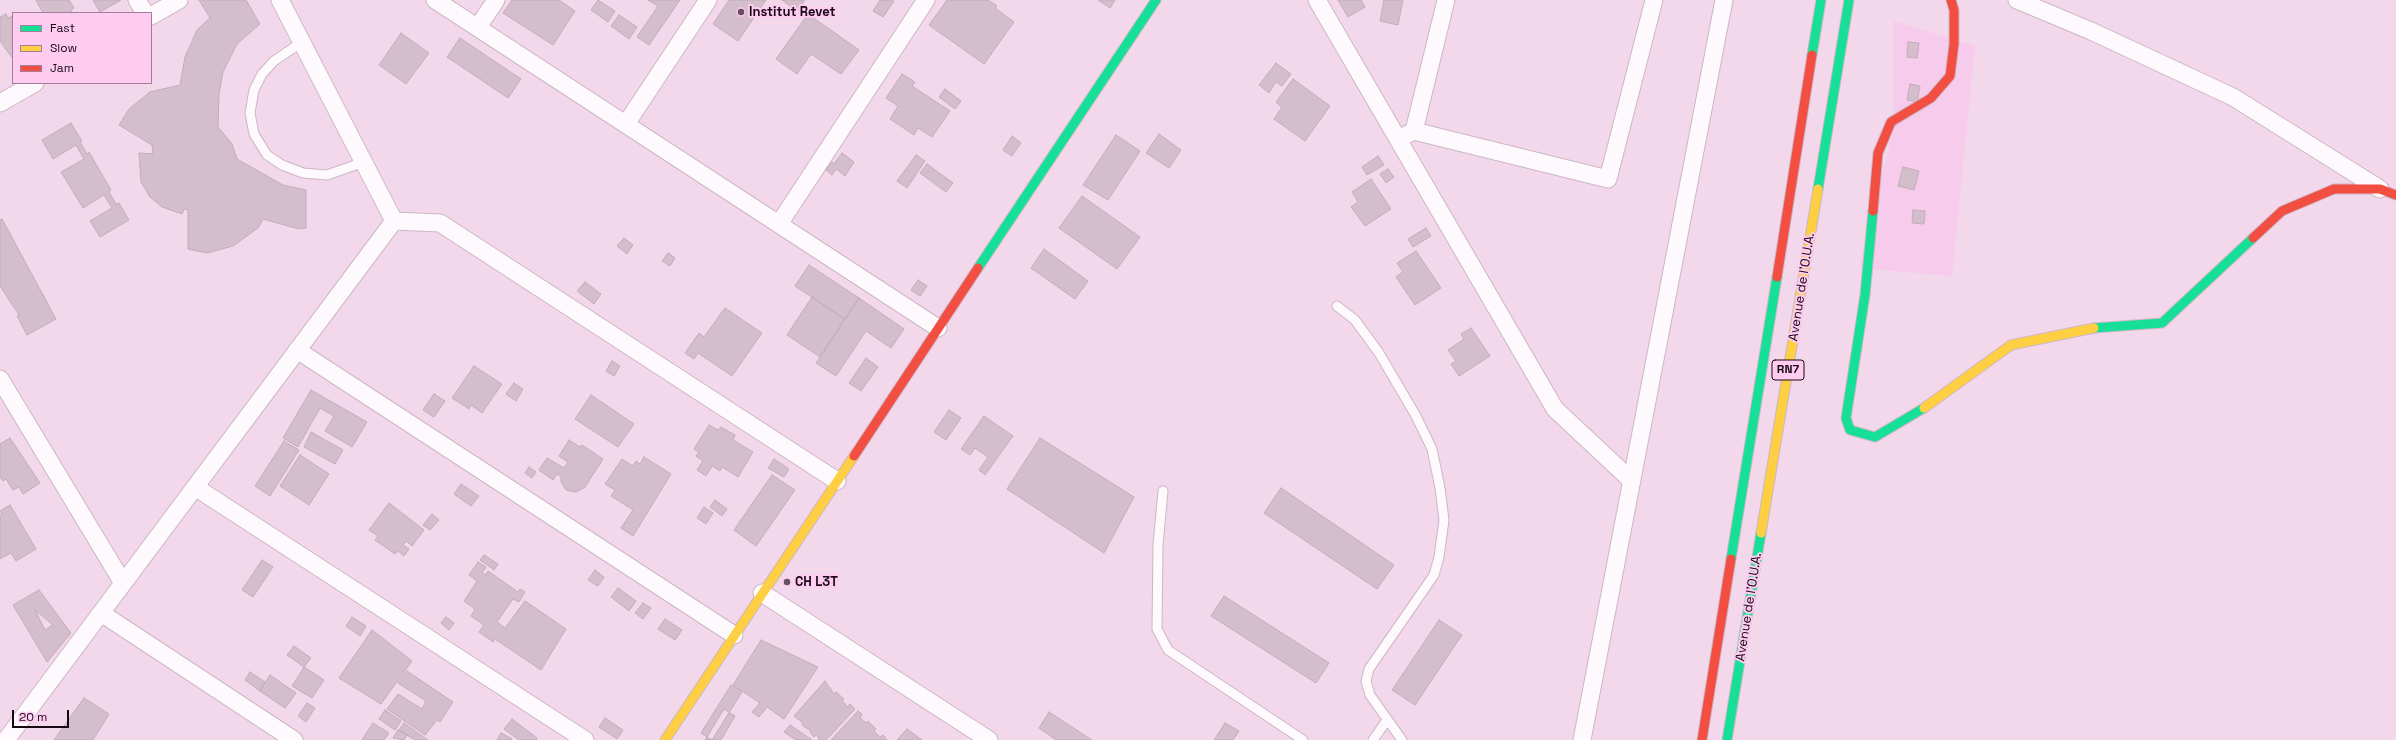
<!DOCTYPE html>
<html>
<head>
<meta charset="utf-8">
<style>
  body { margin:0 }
  #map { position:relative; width:2396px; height:740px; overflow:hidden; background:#f3d7eb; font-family:"Space Grotesk",sans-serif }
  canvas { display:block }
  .legend { position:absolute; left:12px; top:12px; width:140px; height:72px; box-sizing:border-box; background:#feccf0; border:1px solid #a27e98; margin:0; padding:5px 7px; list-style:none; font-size:12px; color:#180814 }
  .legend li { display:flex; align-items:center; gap:8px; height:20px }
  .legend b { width:20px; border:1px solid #a27e98 }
  .scale { position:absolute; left:12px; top:710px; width:57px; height:18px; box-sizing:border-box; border:2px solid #180814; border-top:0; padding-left:5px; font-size:12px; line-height:14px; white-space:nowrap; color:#180814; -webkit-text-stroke:3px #feccf0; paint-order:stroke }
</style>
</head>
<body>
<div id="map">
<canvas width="2396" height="740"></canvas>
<ul class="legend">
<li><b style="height:5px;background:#16e098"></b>Fast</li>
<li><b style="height:5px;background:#ffcf43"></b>Slow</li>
<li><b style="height:5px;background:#f24e42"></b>Jam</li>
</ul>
<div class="scale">20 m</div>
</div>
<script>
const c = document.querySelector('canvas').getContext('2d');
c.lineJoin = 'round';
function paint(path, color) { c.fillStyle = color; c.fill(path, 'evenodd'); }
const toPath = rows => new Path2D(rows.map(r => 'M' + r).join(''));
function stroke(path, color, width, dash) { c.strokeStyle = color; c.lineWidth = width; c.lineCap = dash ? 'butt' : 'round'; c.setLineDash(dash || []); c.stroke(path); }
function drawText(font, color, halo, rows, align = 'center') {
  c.font = font + ' "Space Grotesk",sans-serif'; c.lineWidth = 4; c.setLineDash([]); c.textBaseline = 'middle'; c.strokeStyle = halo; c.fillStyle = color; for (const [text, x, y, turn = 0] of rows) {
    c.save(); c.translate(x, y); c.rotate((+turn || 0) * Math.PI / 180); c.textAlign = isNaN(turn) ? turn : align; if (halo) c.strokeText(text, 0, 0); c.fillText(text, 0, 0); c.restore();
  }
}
paint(toPath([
  [1894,21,1975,46,1952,276,1859,268,1894,128]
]), '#f7cbeb');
const building = toPath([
  [36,0,69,0,74,8,71,10,72,13,43,13,36,0],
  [93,0,121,0,100,12,93,0],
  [199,0,246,0,260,24,237,44,223,72,219,94,218,127,232,144,237,159,283,185,306,190,306,228,299,229,263,219,258,228,233,246,207,253,188,249,188,210,184,209,182,214,162,207,150,197,141,182,139,153,153,154,152,145,119,125,129,109,150,92,180,85,185,57,197,30,210,18,199,0],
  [512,0,559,0,575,11,553,45,503,13,512,0],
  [598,0,615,11,608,22,591,10,598,0],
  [648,0,680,0,649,45,637,37,658,6,648,0],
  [729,0,766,0,738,41,713,24,729,0],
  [782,0,805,0,797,11,782,0],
  [880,0,894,1,883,17,873,11,880,0],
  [947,0,988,0,997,6,995,8,1014,22,984,64,929,25,947,0],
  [1098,0,1115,0,1110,8,1098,0],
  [1338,0,1361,0,1365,7,1348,17,1338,0],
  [1384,0,1403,0,1398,25,1380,21,1384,0],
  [6,14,8,18,13,16,13,59,0,41,0,17,6,14],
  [808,14,859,50,841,74,811,54,797,74,776,59,808,14],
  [619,15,637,27,629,39,611,26,619,15],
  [401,33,429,53,406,84,379,65,401,33],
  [460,38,521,79,508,98,447,57,460,38],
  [1908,42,1919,43,1917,58,1907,57,1908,42],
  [1276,63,1291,74,1282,86,1276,82,1269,93,1259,85,1276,63],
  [902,74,915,82,912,86,950,111,932,137,918,128,914,135,890,119,898,106,886,98,902,74],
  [1293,79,1330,106,1305,141,1274,119,1282,107,1276,102,1293,79],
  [1910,84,1920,86,1917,102,1907,100,1910,84],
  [945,89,961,101,955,109,939,97,945,89],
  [71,123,82,141,80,142,87,154,89,152,111,190,109,192,116,204,119,203,129,220,100,237,90,221,112,208,104,195,83,208,61,172,84,159,76,145,53,159,42,140,71,123],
  [1159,134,1181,150,1169,168,1146,153,1159,134],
  [1116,135,1140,151,1108,200,1083,185,1116,135],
  [1012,136,1021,143,1012,156,1003,150,1012,136],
  [842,153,854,162,845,176,836,169,832,175,826,170,832,162,834,164,842,153],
  [916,155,925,161,907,188,897,181,916,155],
  [1378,156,1384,165,1367,175,1362,167,1378,156],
  [927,164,953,183,946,192,920,173,927,164],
  [1903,167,1919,171,1914,190,1898,186,1903,167],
  [1388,169,1394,177,1386,183,1380,174,1388,169],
  [1371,179,1391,209,1365,226,1351,207,1358,202,1352,192,1371,179],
  [1082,196,1140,237,1117,269,1059,228,1082,196],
  [1913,210,1925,211,1924,224,1912,223,1913,210],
  [2,219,56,319,27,335,17,316,19,315,0,286,0,220,2,219],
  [1426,228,1431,236,1413,247,1408,239,1426,228],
  [624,238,633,245,627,254,617,246,624,238],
  [1044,249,1088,281,1075,299,1031,268,1044,249],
  [1416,251,1441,288,1415,305,1396,277,1403,272,1397,263,1416,251],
  [668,253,675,258,670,266,662,261,668,253],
  [809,265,859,298,845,319,795,286,809,265],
  [918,280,927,286,920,296,911,290,918,280],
  [585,282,601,294,594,304,577,291,585,282],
  [812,297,845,319,820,357,787,335,812,297],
  [859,298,904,329,891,348,866,331,836,376,816,363,859,298],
  [725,308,762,333,732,376,698,353,694,359,685,353,699,333,704,337,725,308],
  [1471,328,1490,356,1459,376,1451,364,1456,361,1448,350,1464,339,1461,334,1471,328],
  [866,358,878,367,861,391,849,383,866,358],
  [612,361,620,366,614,376,606,371,612,361],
  [474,366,502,384,482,413,471,405,469,409,452,398,474,366],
  [514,383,523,389,516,401,506,394,514,383],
  [311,390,367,422,352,447,325,431,334,416,320,408,298,447,283,438,311,390],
  [434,394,445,401,434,417,423,410,434,394],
  [591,395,634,424,618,447,575,419,591,395],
  [949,410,961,418,946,440,934,432,949,410],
  [984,416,1013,436,985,475,979,470,988,457,975,448,970,455,961,449,984,416],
  [709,425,718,430,721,427,735,435,733,440,753,452,738,477,722,467,720,471,712,466,706,476,697,470,703,461,696,456,699,452,694,449,709,425],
  [311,432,343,450,335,464,304,447,311,432],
  [10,438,40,483,23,494,19,487,13,490,6,479,3,481,0,477,0,444,10,438],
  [1040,438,1134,497,1104,553,1007,489,1040,438],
  [569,440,580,447,582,445,603,459,585,487,576,492,566,490,561,482,561,476,557,474,553,480,539,470,547,458,564,468,568,462,559,456,569,440],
  [284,441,299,450,270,496,255,486,284,441],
  [300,455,329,474,309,505,280,486,300,455],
  [644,457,671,474,633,536,621,528,633,510,611,496,615,490,605,484,622,459,633,466,636,461,640,464,644,457],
  [774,459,789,469,784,477,768,468,774,459],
  [529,467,536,472,532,478,525,473,529,467],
  [772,475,795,490,756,546,734,530,772,475],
  [461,484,479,496,471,506,454,494,461,484],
  [1281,488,1394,565,1377,589,1264,513,1281,488],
  [715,500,727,509,722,516,710,507,715,500],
  [389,503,424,530,412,546,406,541,403,545,409,549,404,556,398,551,395,554,375,540,378,536,369,530,389,503],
  [10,505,36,549,16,561,11,553,0,559,0,516,2,515,0,511,10,505],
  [704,507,713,513,706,524,697,518,704,507],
  [432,514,439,520,430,530,423,525,432,514],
  [484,555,498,564,494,570,480,560,484,555],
  [262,560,273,567,253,597,242,590,262,560],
  [478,562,486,567,482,573,486,575,488,571,518,592,520,589,525,592,519,602,513,599,497,622,505,628,525,601,566,629,541,670,495,639,493,642,479,632,484,625,471,616,475,609,464,601,477,581,469,575,478,562],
  [595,570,604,577,598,586,588,580,595,570],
  [618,588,636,601,629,611,611,597,618,588],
  [39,590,71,633,47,662,13,605,39,590],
  [35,610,53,625,45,630,35,610],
  [1224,596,1329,663,1316,683,1211,616,1224,596],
  [643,603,651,608,643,619,635,613,643,603],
  [352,617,366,626,360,636,346,626,352,617],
  [446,617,454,623,449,630,441,623,446,617],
  [665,619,682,630,675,640,658,629,665,619],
  [1439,620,1462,635,1415,705,1392,690,1439,620],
  [372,630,412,661,381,704,339,678,372,630],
  [761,640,818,667,784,719,767,707,759,717,752,712,760,703,733,685,761,640],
  [294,646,311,658,304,667,287,655,294,646],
  [304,667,324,680,312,698,292,686,304,667],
  [407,671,453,702,440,722,437,720,425,735,387,709,398,694,422,709,426,701,398,683,407,671],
  [250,672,265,682,260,691,245,680,250,672],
  [270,675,296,693,285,708,260,691,270,675],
  [825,681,834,694,836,692,844,699,842,701,848,707,850,704,855,709,826,740,818,740,819,738,816,735,814,737,810,732,811,731,802,725,803,723,794,716,825,681],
  [731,685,742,692,712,740,701,733,731,685],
  [84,698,109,714,93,740,54,740,84,698],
  [307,703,315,708,306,722,298,716,307,703],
  [724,709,735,716,721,740,705,740,724,709],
  [385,710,401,721,395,730,379,719,385,710],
  [858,711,862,714,860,718,866,723,868,721,876,729,874,731,880,737,883,735,887,740,831,740,858,711],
  [1049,712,1092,740,1056,740,1039,728,1049,712],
  [605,718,623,730,617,739,599,727,605,718],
  [512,719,537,738,536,740,519,740,504,729,512,719],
  [373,723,389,733,384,740,362,740,373,723],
  [404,723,428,740,415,740,399,730,404,723],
  [1225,723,1239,731,1233,740,1214,740,1225,723],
  [790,725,812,740,796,740,784,732,790,725],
  [907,729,922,740,897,740,907,729],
  [398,730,407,735,404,740,393,738,398,730],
  [501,733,512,739,511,740,497,740,501,733]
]);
paint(building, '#d5becb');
stroke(building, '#c3acb9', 1);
const lane = toPath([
  [302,42,274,61,262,74,254,90,250,113,254,134,267,155,282,165,303,173,327,175,364,162],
  [1337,306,1355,320,1379,353,1416,416,1432,449,1440,488,1444,520,1439,557,1434,575,1369,669,1366,681,1370,695,1402,740],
  [1163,491,1158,545,1157,629,1168,650,1303,740],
  [1373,740,1387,720]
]);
const street = toPath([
  [137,0,145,13],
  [280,0,394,221],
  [435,0,938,328],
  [1317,0,1555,409,1632,481],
  [2017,0,2091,31,2233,97,2380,189],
  [151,16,179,0],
  [478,27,496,0],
  [0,103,35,83],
  [626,124,708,0],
  [1414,131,1446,0],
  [1398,139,1414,131,1608,179,1654,0],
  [394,221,440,223,837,481],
  [779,224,926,0],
  [297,350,734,635],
  [0,379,123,583],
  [195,487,585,740],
  [762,593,989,740],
  [101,613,294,740],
  [6,740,394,221],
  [1582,740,1724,0]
]);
const fast = toPath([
  [1812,55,1821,0],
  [1818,189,1849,0],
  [1873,211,1865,295,1846,418,1850,430,1875,437,1924,408],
  [978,268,1156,0],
  [2094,328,2162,323,2253,238],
  [1731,559,1777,277],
  [1727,740,1761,533]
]);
const slow = toPath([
  [1924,408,2011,345,2094,328],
  [1761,533,1818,189],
  [665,740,854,456]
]);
const jam = toPath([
  [1873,211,1878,153,1891,122,1931,98,1950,76,1954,44,1954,10,1951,0],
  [2253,238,2282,211,2334,189,2380,189,2396,195],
  [1777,277,1812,55],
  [854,456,978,268],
  [1702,740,1731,559]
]);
stroke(lane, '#ccb7c6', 11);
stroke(street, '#ccb7c6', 19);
stroke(fast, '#ccb7c6', 11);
stroke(slow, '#ccb7c6', 11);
stroke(jam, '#ccb7c6', 11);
stroke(lane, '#fdf9fc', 9);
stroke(street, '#fdf9fc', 17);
stroke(fast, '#16e098', 9);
stroke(slow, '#ffcf43', 9);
stroke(jam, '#f24e42', 9);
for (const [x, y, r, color] of [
  [741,12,4,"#65505f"],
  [787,582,4,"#65505f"]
]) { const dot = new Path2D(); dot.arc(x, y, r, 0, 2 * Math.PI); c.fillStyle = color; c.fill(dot); stroke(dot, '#feccf0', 1.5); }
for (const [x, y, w] of [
  [1788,370,32]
]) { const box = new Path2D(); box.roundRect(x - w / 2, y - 10, w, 20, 3); c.fillStyle = '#feccf0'; c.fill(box); stroke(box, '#180814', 1); }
drawText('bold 12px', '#180814', null, [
  ["RN7",1788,370]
]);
drawText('bold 13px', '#180814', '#feccf0', [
  ["Institut Revet",749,12],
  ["CH L3T",795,582]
], 'left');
drawText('13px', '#180814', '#feccf0', [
  ["Avenue de l'O.U.A.",1802,287,-81],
  ["Avenue de l'O.U.A.",1749,607,-81]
]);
</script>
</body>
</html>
